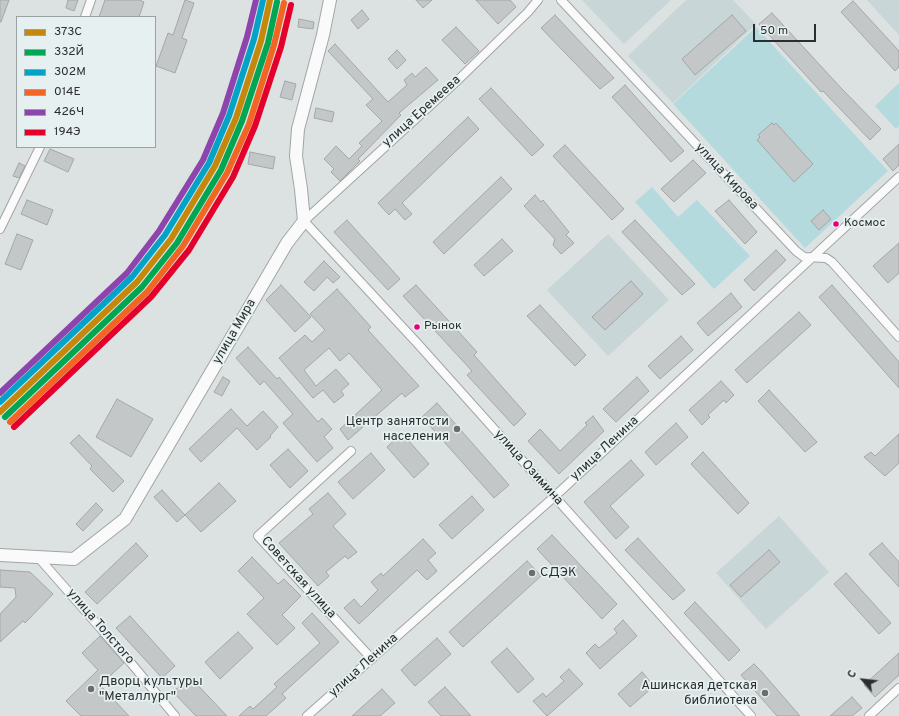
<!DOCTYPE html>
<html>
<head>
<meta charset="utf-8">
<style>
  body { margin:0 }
  #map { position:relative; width:899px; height:716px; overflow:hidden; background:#dce1e1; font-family:Overpass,sans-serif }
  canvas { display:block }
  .legend { position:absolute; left:16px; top:16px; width:140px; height:132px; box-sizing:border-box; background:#e6f0f1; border:1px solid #9ba2a3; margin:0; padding:5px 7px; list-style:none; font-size:12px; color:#2a2e2e }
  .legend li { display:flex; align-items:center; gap:8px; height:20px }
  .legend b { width:20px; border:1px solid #9ba2a3 }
  .north { position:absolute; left:843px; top:660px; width:40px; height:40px; -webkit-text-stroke:3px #e6f0f1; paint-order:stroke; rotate:298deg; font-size:11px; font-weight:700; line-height:16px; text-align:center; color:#2a2e2e }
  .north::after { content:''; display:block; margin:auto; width:14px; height:18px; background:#2a2e2e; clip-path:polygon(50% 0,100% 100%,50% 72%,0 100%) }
  .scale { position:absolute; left:753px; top:24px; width:63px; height:18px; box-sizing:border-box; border:2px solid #2a2e2e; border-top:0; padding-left:5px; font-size:12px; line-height:14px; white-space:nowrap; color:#2a2e2e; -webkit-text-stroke:3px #e6f0f1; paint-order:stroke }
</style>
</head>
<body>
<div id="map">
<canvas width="899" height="716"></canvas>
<ul class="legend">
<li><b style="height:5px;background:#c4880c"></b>373C</li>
<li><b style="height:5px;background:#00a651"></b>332Й</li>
<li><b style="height:5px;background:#02a3c6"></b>302М</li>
<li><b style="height:5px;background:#f26522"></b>014Е</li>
<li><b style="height:5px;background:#8e44ad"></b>426Ч</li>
<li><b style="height:5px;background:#e4002b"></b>194Э</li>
</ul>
<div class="north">С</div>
<div class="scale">50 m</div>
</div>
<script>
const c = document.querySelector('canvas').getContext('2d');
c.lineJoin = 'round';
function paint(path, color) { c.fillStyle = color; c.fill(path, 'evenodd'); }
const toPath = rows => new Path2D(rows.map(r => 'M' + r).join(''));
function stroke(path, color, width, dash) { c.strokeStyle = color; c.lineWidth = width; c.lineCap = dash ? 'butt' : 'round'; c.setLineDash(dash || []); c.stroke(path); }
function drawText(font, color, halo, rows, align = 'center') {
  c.font = font + ' Overpass,sans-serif'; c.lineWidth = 3.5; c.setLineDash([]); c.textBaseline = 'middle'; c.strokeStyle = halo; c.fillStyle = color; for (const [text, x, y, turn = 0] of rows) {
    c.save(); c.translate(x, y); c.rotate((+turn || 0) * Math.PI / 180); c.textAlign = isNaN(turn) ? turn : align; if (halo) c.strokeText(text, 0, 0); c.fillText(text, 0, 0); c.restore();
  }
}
paint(toPath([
  [582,0,671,0,624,44],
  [686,0,733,0,756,24,673,103,628,56],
  [867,0,899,0,899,35],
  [608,234,669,300,608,356,547,290],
  [779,516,829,572,766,629,716,573]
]), '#c8d6d7');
paint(toPath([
  [756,27,888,171,805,248,673,104],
  [899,83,899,126,896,129,875,106],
  [652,187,678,217,697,200,750,256,714,289,635,202]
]), '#b5dadd');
const building = toPath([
  [0,0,9,0,1,22,0,22,0,0],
  [68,0,78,0,74,11,66,8,68,0],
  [105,0,139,0,144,2,139,17,99,17,105,0],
  [185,0,194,3,182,38,187,40,175,73,156,66,168,33,173,35,185,0],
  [416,0,432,0,423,8,416,0],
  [476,0,510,0,516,7,498,24,476,0],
  [853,1,899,51,899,67,895,71,841,12,853,1],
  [362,10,369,19,358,29,351,20,362,10],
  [772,13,842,89,881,129,870,140,823,91,821,92,759,24,772,13],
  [555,15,614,78,600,89,541,28,555,15],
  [732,15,746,31,695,75,682,59,732,15],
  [299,19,314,22,313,29,298,27,299,19],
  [456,27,479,51,465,64,442,40,456,27],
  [335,44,388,102,407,85,404,80,412,73,415,77,426,67,438,80,399,113,401,115,358,159,360,161,340,181,331,172,334,169,324,159,336,146,349,159,362,146,359,143,382,121,366,105,373,99,328,51,335,44],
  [397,50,406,60,397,69,388,59,397,50],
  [285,81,296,84,292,100,280,97,285,81],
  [625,85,684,151,671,162,612,97,625,85],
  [491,88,544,145,532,156,479,99,491,88],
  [316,108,334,112,332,122,314,118,316,108],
  [468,117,479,129,402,203,412,214,405,220,395,209,389,215,378,203,468,117],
  [772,123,774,125,776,123,813,164,794,182,757,140,760,137,758,135,772,123],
  [899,144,899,165,893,171,883,159,899,144],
  [565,145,624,209,612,220,553,156,565,145],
  [50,149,74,159,68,172,44,161,50,149],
  [250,152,275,157,273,169,248,164,250,152],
  [693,160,706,173,674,202,661,189,693,160],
  [19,163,25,166,19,178,13,176,19,163],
  [501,177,512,189,444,254,433,242,501,177],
  [535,195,541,202,543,200,569,232,566,235,574,243,561,254,553,245,555,239,524,206,535,195],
  [27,200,53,210,47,225,21,214,27,200],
  [729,200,757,232,745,244,715,211,729,200],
  [823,210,831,219,819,230,811,221,823,210],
  [347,220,400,279,388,290,334,232,347,220],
  [635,220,695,284,682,295,622,232,635,220],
  [17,234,33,240,21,270,5,264,17,234],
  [502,239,513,251,484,276,474,265,502,239],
  [899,243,899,273,888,283,873,266,899,243],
  [776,250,786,260,754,291,744,280,776,250],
  [324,261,340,277,333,283,327,277,314,291,304,282,324,261],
  [631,281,643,294,605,330,592,317,631,281],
  [281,285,311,317,295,332,266,300,281,285],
  [416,285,477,352,474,355,526,414,514,426,467,375,472,371,403,296,416,285],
  [832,285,899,362,899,388,819,297,832,285],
  [337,289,371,327,368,330,419,386,405,397,402,393,348,440,340,429,382,390,349,353,340,361,329,348,304,370,316,386,336,369,349,384,341,391,344,395,334,403,323,390,313,398,279,358,305,335,312,342,325,330,310,314,337,289],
  [731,293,742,307,708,336,697,323,731,293],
  [540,305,586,355,575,366,527,316,540,305],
  [799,312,811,325,747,383,735,370,799,312],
  [681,336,693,350,660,379,648,366,681,336],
  [248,347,277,379,279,377,318,422,322,418,332,429,324,437,333,448,317,462,283,423,293,414,264,381,260,385,236,358,248,347],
  [223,377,230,381,222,396,214,392,223,377],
  [637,377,649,391,616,422,603,409,637,377],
  [721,381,734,395,726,403,724,400,708,415,710,417,702,425,689,410,721,381],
  [769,390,817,442,805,452,758,401,769,390],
  [117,399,153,419,131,457,96,437,117,399],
  [437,403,509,485,494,498,422,417,437,403],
  [231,409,247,426,263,411,278,427,270,436,271,437,257,450,237,428,201,462,189,449,231,409],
  [593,416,604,431,559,474,528,441,540,429,560,451,587,425,585,423,593,416],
  [676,423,688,437,656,465,645,452,676,423],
  [402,433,429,464,414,478,387,447,402,433],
  [899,434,899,463,885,476,864,457,871,452,875,456,899,434],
  [79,435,124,481,113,492,90,469,92,466,70,443,79,435],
  [288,449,308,471,290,488,270,465,288,449],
  [703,452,749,503,738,514,691,464,703,452],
  [371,453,385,470,353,499,338,482,371,453],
  [631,460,644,475,610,506,629,527,616,539,584,502,631,460],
  [219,483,236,501,201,532,185,515,219,483],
  [162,490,185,515,177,522,154,497,162,490],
  [328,493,346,514,333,526,357,552,348,559,345,556,326,572,329,576,318,586,279,543,313,514,309,509,328,493],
  [472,496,484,510,452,539,439,525,472,496],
  [96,503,103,510,83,531,76,524,96,503],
  [552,535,617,604,602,619,537,549,552,535],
  [638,538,685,590,673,600,625,550,638,538],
  [423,539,436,553,428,560,437,571,427,580,417,570,359,624,344,608,354,599,361,607,378,590,371,582,381,573,383,576,423,539],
  [136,543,148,556,97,604,85,592,136,543],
  [882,543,899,562,899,587,869,554,882,543],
  [769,550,780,562,741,597,730,585,769,550],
  [252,557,278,584,284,579,301,596,282,615,295,628,277,645,247,614,264,598,238,571,252,557],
  [527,561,541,576,463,647,449,632,527,561],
  [0,570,30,572,53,594,25,623,23,621,0,642,0,614,16,597,15,588,0,587,0,570],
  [846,573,891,623,879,634,834,584,846,573],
  [695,602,740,650,729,661,684,613,695,602],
  [312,613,339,642,282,694,286,698,266,716,239,716,250,706,253,709,277,687,274,684,320,643,302,623,312,613],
  [130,616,175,666,162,678,116,628,130,616],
  [623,620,637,636,600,669,586,653,595,644,599,648,617,633,614,629,623,620],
  [238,632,253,648,220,679,205,662,238,632],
  [100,636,124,663,100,685,129,716,81,716,66,701,98,670,82,653,100,636],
  [437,638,451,654,415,686,401,670,437,638],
  [507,648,534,679,518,693,491,662,507,648],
  [899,653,899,675,875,697,864,685,899,653],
  [754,664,761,671,800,716,777,716,741,675,754,664],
  [569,669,583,684,547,716,533,701,543,693,546,697,564,681,560,677,569,669],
  [642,672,654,686,630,707,618,694,642,672],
  [190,677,227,716,196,716,173,692,190,677],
  [445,687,471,716,441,716,428,702,445,687],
  [382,689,395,703,380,716,352,716,382,689],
  [852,697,862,708,852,716,830,716,852,697]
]);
paint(building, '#c3c7c7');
stroke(building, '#a3a7a7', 1);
const street = toPath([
  [538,0,528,12,458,80,304,221,418,344,751,716],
  [561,0,796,251,804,257,826,258,832,262,899,337],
  [85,17,91,0],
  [0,229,40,147],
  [351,451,258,536,372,659],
  [38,557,131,663,175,716],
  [307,716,554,497,899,177],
  [869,716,899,688]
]);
const secondary = toPath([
  [0,555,74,559,125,519,287,243,304,221,301,189,296,156,298,129,323,35,330,0]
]);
stroke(street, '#a1a5a6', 10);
stroke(secondary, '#a1a5a6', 14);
stroke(street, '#fafafa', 8);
stroke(secondary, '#fafafa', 12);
stroke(toPath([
  [0,412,137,282,171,239,215,166,236,118,261,41,270,0]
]), '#c4880c', 6);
stroke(toPath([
  [5,417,142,287,177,243,221,170,242,121,268,43,277,2]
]), '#00a651', 6);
stroke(toPath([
  [0,402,132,277,165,235,209,163,229,116,254,39,263,0]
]), '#02a3c6', 6);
stroke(toPath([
  [10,422,147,292,183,246,227,173,249,124,274,45,284,3]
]), '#f26522', 6);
stroke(toPath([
  [0,393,127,273,159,231,203,160,223,113,247,37,256,0]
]), '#8e44ad', 6);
stroke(toPath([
  [14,427,151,297,189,250,233,177,255,126,281,47,291,5]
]), '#e4002b', 6);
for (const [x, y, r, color] of [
  [836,224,3.5,"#e5007d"],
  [417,327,3.5,"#e5007d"],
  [457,429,4,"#686d6d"],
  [532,573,4,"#686d6d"],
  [91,689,4,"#686d6d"],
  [765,693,4,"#686d6d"]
]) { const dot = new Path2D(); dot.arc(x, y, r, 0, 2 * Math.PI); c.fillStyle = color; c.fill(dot); stroke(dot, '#e6f0f1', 1.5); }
drawText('12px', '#2a2e2e', '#e6f0f1', [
  ["Космос",844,224],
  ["Рынок",424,327]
], 'left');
drawText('13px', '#2a2e2e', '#e6f0f1', [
  ["улица Еремеева",422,112,-42],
  ["улица Кирова",726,177,47],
  ["улица Мира",235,332,-60],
  ["улица Ленина",605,449,-43],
  ["улица Озимина",528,468,48],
  ["Советская улица",298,578,48],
  ["улица Толстого",100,627,49],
  ["улица Ленина",364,666,-42]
]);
drawText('13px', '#2a2e2e', '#e6f0f1', [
  ["Центр занятости",449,422],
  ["населения",449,437],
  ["СДЭК",540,573,"left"],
  ["Дворц культуры",99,682,"left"],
  ["\"Металлург\"",99,697,"left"],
  ["Ашинская детская",757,686],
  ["библиотека",757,701]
], 'right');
</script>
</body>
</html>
